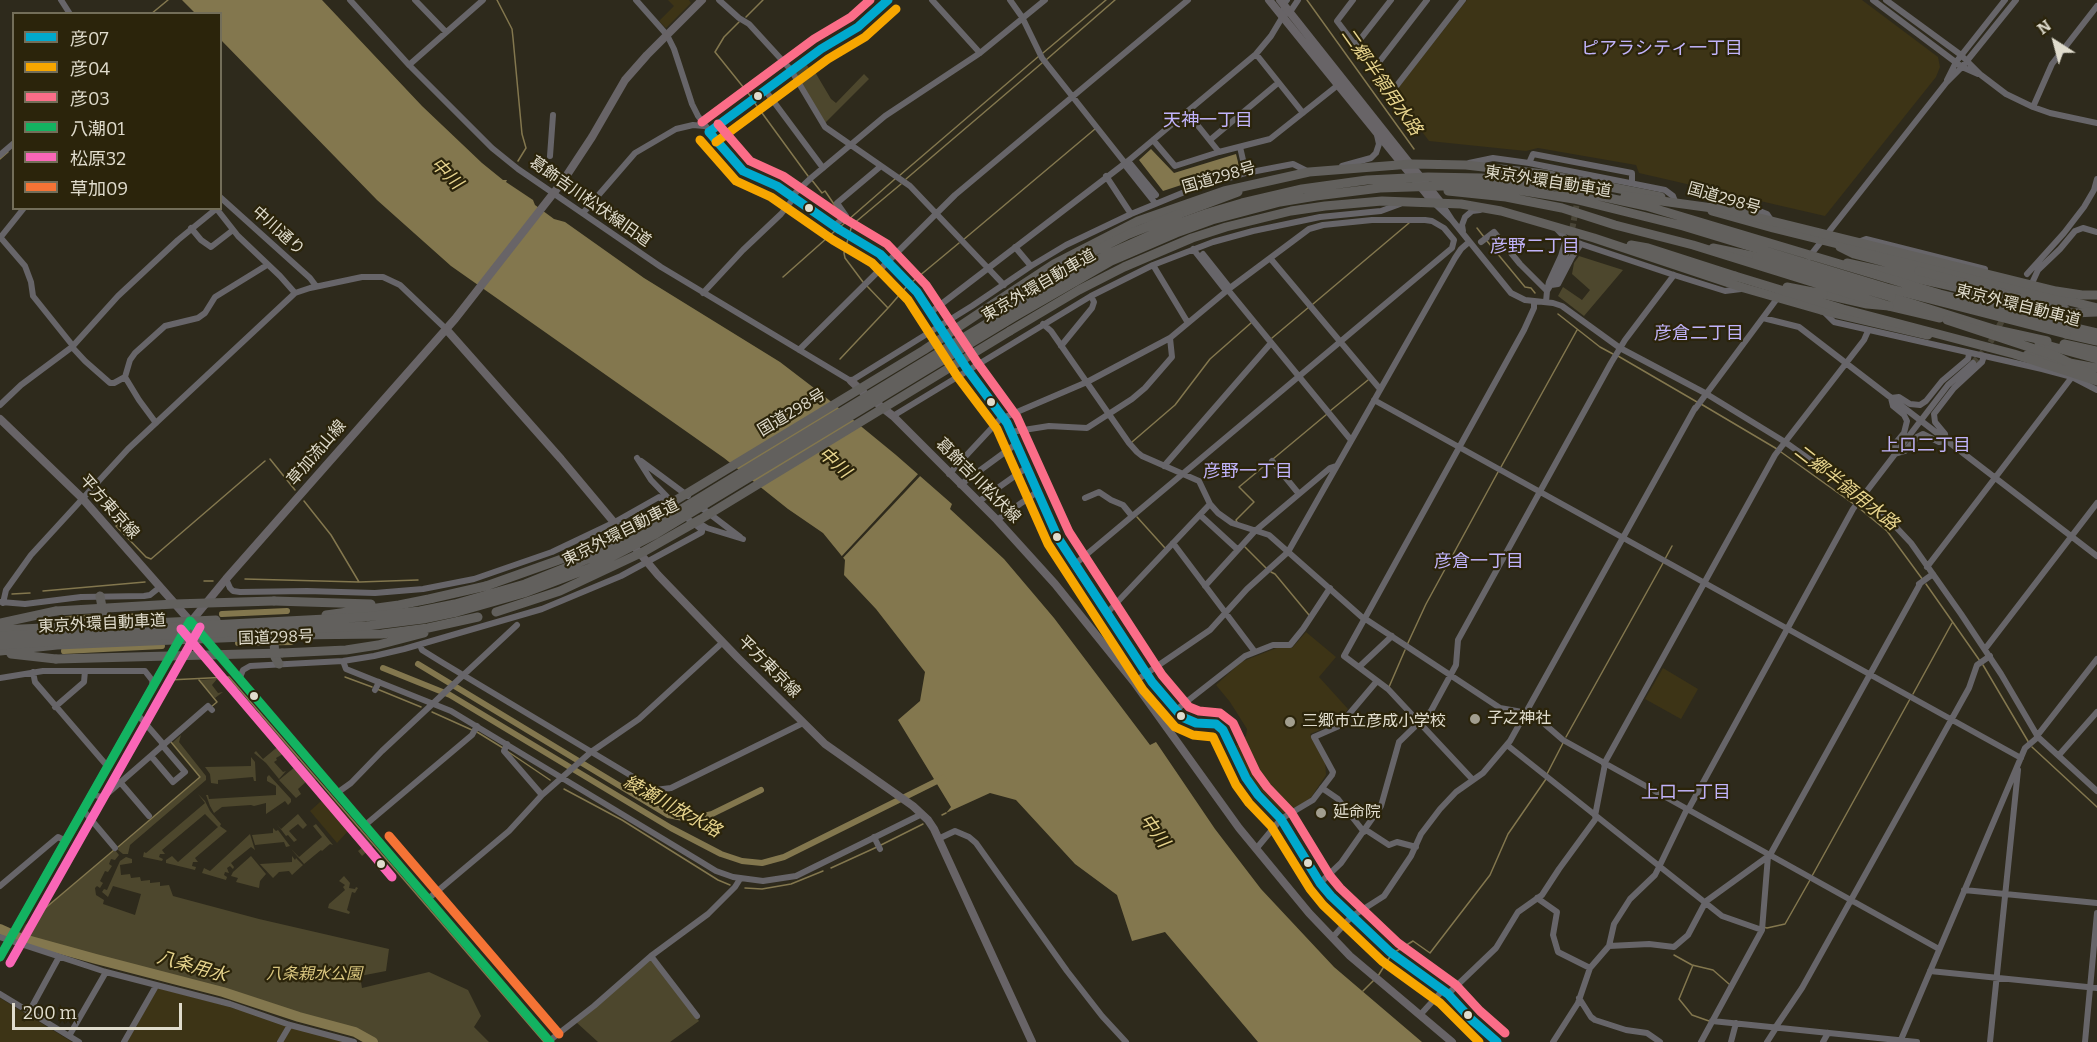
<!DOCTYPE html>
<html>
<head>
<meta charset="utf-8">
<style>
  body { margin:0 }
  #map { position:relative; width:2097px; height:1042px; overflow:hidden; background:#2e2a1c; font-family:Bitter,"Noto Sans JP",serif }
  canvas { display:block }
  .legend { position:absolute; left:12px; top:12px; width:210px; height:198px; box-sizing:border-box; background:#2b240b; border:2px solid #736e59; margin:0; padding:8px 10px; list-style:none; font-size:18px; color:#e0dccd }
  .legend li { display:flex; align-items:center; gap:12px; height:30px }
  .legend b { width:30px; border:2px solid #736e59 }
  .north { position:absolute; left:2025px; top:12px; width:60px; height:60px; -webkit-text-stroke:4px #2b240b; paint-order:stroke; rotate:324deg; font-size:16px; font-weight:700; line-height:24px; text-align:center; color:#e0dccd }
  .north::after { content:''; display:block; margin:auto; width:21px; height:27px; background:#e0dccd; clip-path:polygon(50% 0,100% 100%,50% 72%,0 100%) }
  .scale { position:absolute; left:12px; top:1003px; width:170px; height:27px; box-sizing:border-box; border:3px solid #e0dccd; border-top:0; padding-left:8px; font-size:18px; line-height:21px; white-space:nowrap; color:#e0dccd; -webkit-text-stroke:4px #2b240b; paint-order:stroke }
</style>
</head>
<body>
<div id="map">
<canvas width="2097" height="1042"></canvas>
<ul class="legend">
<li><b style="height:8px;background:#00a9ce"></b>彦07</li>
<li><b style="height:8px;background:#f7a600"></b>彦04</li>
<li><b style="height:8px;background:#fb6d88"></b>彦03</li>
<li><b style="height:8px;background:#13b361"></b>八潮01</li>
<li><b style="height:8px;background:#fa66b7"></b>松原32</li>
<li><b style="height:8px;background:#f57335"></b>草加09</li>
</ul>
<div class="north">N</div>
<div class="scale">200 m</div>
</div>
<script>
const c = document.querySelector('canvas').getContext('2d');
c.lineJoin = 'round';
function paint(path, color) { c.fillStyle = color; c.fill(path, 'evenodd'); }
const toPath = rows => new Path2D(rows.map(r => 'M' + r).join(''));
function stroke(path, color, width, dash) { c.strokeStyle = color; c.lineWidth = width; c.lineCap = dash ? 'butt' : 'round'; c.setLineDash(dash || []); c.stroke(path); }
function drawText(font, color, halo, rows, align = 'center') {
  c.font = font + ' Bitter,"Noto Sans JP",serif'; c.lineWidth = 4.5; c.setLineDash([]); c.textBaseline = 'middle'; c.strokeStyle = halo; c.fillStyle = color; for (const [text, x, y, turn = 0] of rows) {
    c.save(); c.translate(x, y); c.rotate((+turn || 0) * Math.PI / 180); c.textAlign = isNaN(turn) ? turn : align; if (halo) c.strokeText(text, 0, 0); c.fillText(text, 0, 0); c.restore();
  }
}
paint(toPath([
  [668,0,689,0,691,3,666,28,659,21,674,6],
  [1467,0,1862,0,1938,57,1940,67,1936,77,1825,216,1639,173,1636,165,1538,148,1526,151,1429,141,1396,97,1398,88],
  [1306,632,1336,657,1319,677,1348,709,1343,717,1330,726,1310,734,1325,761,1326,775,1310,799,1284,814,1251,780,1236,746,1246,736,1247,729,1230,702,1216,685,1241,662,1279,647,1292,648],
  [1663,668,1698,689,1681,719,1645,699],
  [329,794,359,829,352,832,350,829,337,843,310,811],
  [158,988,230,1007,348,1042,127,1042],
  [0,998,72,1042,0,1042]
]), '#3d3416');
paint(toPath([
  [806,64,811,71,815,72,831,99,836,103,864,74,869,79,825,123,796,74,796,71],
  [1579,256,1623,270,1584,316,1558,296,1563,287,1582,300,1590,290,1572,274,1574,263],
  [229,678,237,687,231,691,227,690,217,679,212,685,218,693,223,692,215,698,199,680],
  [259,712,298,758,296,760,291,758,288,760,283,754,276,758,277,760,274,762,283,772,286,771,279,779,266,763,254,753,256,751,263,759,281,744,273,735,270,737,271,733,257,716],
  [181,735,179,742,206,776,206,780,130,845,128,854,123,854,118,850,119,847,200,777,172,743],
  [251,757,255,762,256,781,254,781,253,777,218,780,218,784,211,783,210,774,205,767,251,766],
  [301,762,316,779,312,784,308,780,298,789,301,794,296,798,279,780],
  [269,775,291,799,291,802,288,805,285,801,266,814,266,803,254,806,251,805,222,807,214,813,210,806,206,795,208,795,209,799,276,795,276,786,267,781,267,777],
  [198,794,205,801,210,811,221,824,220,826,227,831,195,858,198,862,193,862,192,866,196,867,195,870,166,863,166,860,172,856,178,862,218,827,205,814,162,850,165,854,160,854,159,857,163,859,162,861,143,857,144,852,146,853,205,803],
  [298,814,307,825,303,829,298,824,289,831,297,840,294,842,288,835,286,836,276,823,281,829],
  [316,824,333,845,330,844,322,851,321,850,304,864,291,849,299,857,322,837,313,826],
  [273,828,276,831,278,830,290,846,286,847,284,842,255,845,252,835,273,833],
  [360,831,373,846,362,856,358,851,363,847,353,836],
  [250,834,255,850,251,847,231,863,234,867,233,869,230,866,227,868,229,873,225,872,224,875,227,877,226,880,202,873,204,868,210,871],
  [115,850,119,855,115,860,111,859,109,864,112,866,108,872,105,871,100,881,103,883,100,888,97,886,95,888,96,895,104,900,103,904,135,915,141,894,113,886,108,897,102,892,104,889,107,890,120,861,126,857,132,859,132,863,120,865,121,875,130,874,131,878,140,877,141,881,150,880,150,883,160,882,160,886,169,885,173,896,259,919,389,949,386,971,360,976,362,988,429,972,468,990,481,1016,474,1027,489,1042,375,1042,350,1029,225,990,127,966,19,936,25,925],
  [251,856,266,874,260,881,259,888,236,882,238,878,231,876,233,872],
  [292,856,295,860,296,858,303,865,292,875,289,871,279,872,273,878,257,861,260,864,292,862],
  [344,876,350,883,349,888,355,889,356,887,358,888,355,893,352,892,347,910,350,912,349,914,328,908,329,904,345,890,343,887,345,885,339,881],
  [651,958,699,1021,670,1042,598,1042,576,1022]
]), '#4d472d');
paint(toPath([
  [182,0,322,0,422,106,482,163,503,180,507,180,506,182,533,200,535,205,554,219,565,222,644,278,780,362,814,388,818,387,818,391,896,455,952,504,950,509,1004,559,1054,618,1150,745,1156,742,1215,829,1261,889,1334,967,1422,1042,1258,1042,1165,932,1132,941,1117,895,1075,864,1016,800,990,793,946,813,951,807,898,720,920,701,925,672,876,609,844,575,845,560,823,533,788,509,724,458,451,266,377,200,221,40,220,14,195,13],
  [1151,149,1174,173,1236,154,1239,166,1163,191,1139,160]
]), '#83774e');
paint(toPath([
  [920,472,922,474,841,560,840,558]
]), '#2e2a1c');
stroke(toPath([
  [497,0,512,29,513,38,522,134,526,148,518,161],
  [1307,0,1414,149],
  [151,14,168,0],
  [746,17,763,0],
  [739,22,724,37,715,52,752,98],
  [1043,53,1106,0],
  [1046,60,1115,0],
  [754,102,808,176],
  [0,159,8,152],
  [899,176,1039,56],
  [811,179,822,193,825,191,838,210],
  [906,179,1042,63],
  [840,227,895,179],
  [1477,228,1484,237],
  [850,232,852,225,901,184],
  [848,239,844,253,845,258,863,282],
  [963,240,1095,129],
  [1487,241,1525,287,1531,288,1535,293],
  [783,277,836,230],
  [912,282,959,243],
  [1313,304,1409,223],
  [888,308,908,285],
  [1558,314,1600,347,1613,354],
  [1272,338,1309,307],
  [1618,356,1697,402],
  [840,359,888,308,866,285],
  [1701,404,1777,449],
  [1330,411,1368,380],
  [1132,442,1175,405,1210,359,1251,323],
  [1781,452,1855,505],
  [270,459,295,490],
  [1273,459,1327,414],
  [1501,467,1577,330],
  [100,487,125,519,116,526,146,557,151,559,265,461],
  [304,501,331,535,359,582],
  [1859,508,1887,531,1923,580],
  [1137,517,1165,548],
  [1237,522,1236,520,1254,502,1239,487,1269,462],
  [1245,547,1267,569],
  [1665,559,1672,546],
  [1271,572,1275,574,1309,615],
  [245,579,359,582,418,580],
  [204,581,213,581],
  [1926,584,1980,661],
  [43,591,145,582],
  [12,594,30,593],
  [1407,645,1426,604,1498,472],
  [1983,665,2029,743],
  [345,677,372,687],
  [169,680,229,677,544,1042],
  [199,680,217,702,211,707],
  [1389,687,1405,650],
  [377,689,421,707],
  [1913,694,1952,623],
  [432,712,472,730],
  [477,732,503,748],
  [1566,737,1663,563],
  [2032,747,2097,807],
  [507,751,550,780],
  [1547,774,1564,741],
  [564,789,622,820,718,880,730,885],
  [942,815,946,813],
  [881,845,923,824],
  [118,847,200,777,171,742],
  [831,868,877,847],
  [1812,876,1910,699],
  [745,888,762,889,791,884,823,871],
  [30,921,114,850],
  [1763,927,1767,928,1785,924,1810,880],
  [1395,952,1413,941,1430,953,1490,875,1508,834,1546,779],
  [1674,955,1692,965,1713,970,1729,984],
  [1693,965,1679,999,1692,1015,1709,1021],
  [1378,976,1391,955],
  [1363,991,1375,979]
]), '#83774e', 1.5);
stroke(toPath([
  [222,614,287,611],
  [121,617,163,615],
  [67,619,97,617],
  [238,643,291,642],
  [64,651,162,646],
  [418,664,668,815,688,819,700,817,712,814,761,790],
  [383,668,450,695,671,828,721,854,742,861,762,863,784,857,943,778]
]), '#83774e', 6);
stroke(toPath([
  [0,929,20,938,96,959,223,992,299,1017,355,1032,373,1042]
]), '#83774e', 10);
stroke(toPath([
  [1569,247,1578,197],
  [1973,363,1989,345,2014,298]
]), '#494537', 6, [6, 3]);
stroke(toPath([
  [61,0,70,14],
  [350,0,409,65,492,148,518,169,661,267,851,381,972,306,1031,266,1066,245,1131,214,1187,191,1246,173,1293,164,1309,172],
  [415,0,446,32],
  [636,0,667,35,674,49,692,104,698,116,734,162,743,171,777,186,840,230,880,254,917,292,947,339],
  [719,0,739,18,749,24,791,70,825,127,910,186,1004,285],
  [932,0,980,53],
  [1010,0,1022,17,1042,58,1125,163],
  [1353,0,1337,21,1390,91,1394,89,1463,0],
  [1873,0,1962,67,1978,74],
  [1886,0,1961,55,1981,75,2006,94,2033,107,2050,113,2097,123],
  [1286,14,1290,12,1298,0],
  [1355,46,1391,0],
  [1256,54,1303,113],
  [409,65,483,0],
  [1373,70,1427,0],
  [1947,80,1956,62,2005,0],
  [765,90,823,168],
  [2033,107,2052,64,2097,6],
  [1187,112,1219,152,1270,139,1338,85],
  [709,132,821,49,858,27,888,0],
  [1153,140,1175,166,1219,152],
  [1210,140,1278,83],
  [1240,147,1246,173],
  [0,155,14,143],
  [550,156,553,115],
  [1128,161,1156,195],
  [1469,163,1493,158,1529,163,1665,190,1673,196,1675,201],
  [1529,163,1533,154,1585,164,1632,173,1632,182],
  [1124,164,1155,203],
  [1342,166,1371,158,1376,153,1379,144,1377,135],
  [1106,176,1131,214],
  [220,197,310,278,316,286],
  [791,197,811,178,885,116,980,53,1045,0],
  [1433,202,1452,220,1441,203],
  [1711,206,1723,202,1762,212,1767,214,1771,220],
  [216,208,238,236,280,276,295,293],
  [583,213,635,153,676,129,693,125,704,126],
  [1452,220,1511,293,1525,300,1553,303,1562,306,1620,348,1705,393,1785,442,1878,508,1911,543,1961,614,2001,674,2038,737,2097,791],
  [834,226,846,216,837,203,881,166],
  [1555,227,1566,239,1674,275,1725,291,1741,289],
  [191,228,201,240,211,247,233,230],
  [1463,231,1462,225,1465,217,1472,211,1480,210],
  [0,237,25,266,31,282,33,296,73,346],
  [0,238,24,208],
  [1481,242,1494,232,1520,264,1547,291,1549,282,1561,256,1566,239],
  [1858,242,1866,239,1985,269],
  [1015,247,1031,266],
  [1193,249,1226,291],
  [1203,254,1230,288],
  [1809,257,1946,83,1962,67,2016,0],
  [1270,258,1380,389],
  [1153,265,1188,323],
  [2027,274,2064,233,2084,207,2094,190,2097,179],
  [2033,281,2038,270,2060,249,2075,231,2083,228,2097,232],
  [1551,285,1558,284,1572,257,1581,244],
  [1228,290,1351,440],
  [703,293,743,250,781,214,793,199],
  [1546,302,1547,291,1562,266,1569,247],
  [1823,311,1834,322,2042,369,2072,377,2097,390],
  [931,312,1128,161,1256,54,1271,36,1283,16,1284,4,1287,0],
  [1763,318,1799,327,2097,556],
  [1043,324,1051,331,1129,443,1137,452,1142,456,1199,481,1210,504,1218,513,1232,523,1269,535,1364,619],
  [1061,346,1092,308,1094,302,1091,296],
  [72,347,85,361,110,383,114,383,125,377],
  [799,350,955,195,1188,0],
  [1969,354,1968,359,1942,381,1926,401,1920,405,1910,404,1899,397,1891,398,1893,406,1904,415,1907,421,1904,433,1894,445,1895,454,1905,451,1917,437,1923,434,1939,442,1946,441,1945,434,1935,422,1934,414,1954,388,1982,362,1984,356],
  [959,358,1007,423,1058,538,1076,568,1152,682,1182,717,1196,723,1216,724,1223,730,1246,778,1258,795,1281,819,1320,883,1331,896,1390,952,1448,994,1472,1020,1497,1042],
  [1374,400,2021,758],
  [0,405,21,385,72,347,118,296,178,240,216,209],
  [1695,409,1779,296],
  [893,416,1091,296,1153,265,1213,242,1253,231,1320,217,1381,211,1400,204],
  [1003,418,1087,382,1170,338,1230,288,1309,229,1323,225,1372,220,1425,220,1432,221,1444,228,1454,240,1452,248,1074,565],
  [156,423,139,400,125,377,130,360,135,353,165,326,198,318,205,313,215,297,267,265],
  [1011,432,1049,426,1087,428,1132,399,1145,388,1172,357,1170,338],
  [637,458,651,480,675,505],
  [641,461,688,496],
  [1272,461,1299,494],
  [1164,466,1271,343],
  [949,474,1002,417],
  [960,485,1016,444],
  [1085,498,1099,492,1111,500,1123,505,1132,516],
  [978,502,1026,468],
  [698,505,740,537],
  [1200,515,1237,549],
  [997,520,1037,492],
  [699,523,707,528,743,539],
  [1173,543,1255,652],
  [1927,567,2072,377],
  [226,579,230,588,233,591,240,592,307,591,375,593,423,589,474,579,552,552,613,523,659,497,670,505],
  [1919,584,1933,574],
  [1205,586,1255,531,1330,468,1336,466],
  [1,602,25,604,81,597,144,596,150,595,160,587],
  [3,603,6,590,31,555,128,449,295,293,310,288,362,277,383,277,400,285,446,329],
  [1107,613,1210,504],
  [1364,618,1500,708,1533,714,1563,740,1939,949],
  [203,637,550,1042],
  [420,645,422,650,443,663,655,790,671,788,803,723],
  [1985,649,2097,503],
  [343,661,346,669,451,711,698,860,716,871,733,877,763,881,796,876,922,814],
  [1359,667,1392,636],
  [33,672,35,682,108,767],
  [0,678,43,671,145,671,152,680,153,688],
  [239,680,243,670,250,666,343,661,374,656,404,649,542,609,621,576,702,532,702,530,683,515],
  [1134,682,1210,630,1247,589,1288,552,1455,258,1461,249,1469,242],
  [375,690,379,682],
  [55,707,84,682,85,671],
  [1176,710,1245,656,1273,645,1290,645,1303,629,1330,588],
  [138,715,164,745],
  [2037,736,2097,659],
  [507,744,504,751,542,795],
  [1507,745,1722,916,1762,930],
  [2059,755,2097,712],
  [151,756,173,782,185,772,162,745],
  [1604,764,1775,455,1864,340,1868,331],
  [1473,780,1388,689,1344,656,1524,330,1534,308,1534,302],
  [120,782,149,816],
  [1322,788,1338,799,1364,832],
  [337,793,351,783,382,751,517,625],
  [92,794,101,797,107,794,208,706,212,710],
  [83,810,115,848],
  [1688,810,1853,509,1948,385,1973,363],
  [1595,816,1605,764],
  [364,826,472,735,477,726],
  [1366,830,1389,845,1397,842,1416,847],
  [874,837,880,849],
  [938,839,955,831,969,837,976,843,1067,971,1102,1016,1126,1042],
  [1256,849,1281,819,1313,800,1332,775,1333,772,1314,737,1339,726,1377,681],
  [1770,855,1920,584],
  [1659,867,1687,809],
  [1320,883,1341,863,1381,806,1399,742,1431,711,1456,665,1458,640,1611,363,1625,340,1674,275],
  [0,886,58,837,66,841],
  [1964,890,2097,903],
  [1537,898,1557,912,1553,935,1558,952,1590,968],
  [428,899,509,831,542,795,591,752,639,719,723,642],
  [1705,902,1770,855],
  [1351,917,1384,896,1411,856,1421,834,1440,809,1456,792,1483,773,1510,741,1695,408],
  [0,937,106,972,230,1004,290,1025,354,1042],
  [1332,938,1351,917],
  [1609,946,1649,944,1674,947,1688,935,1705,903],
  [651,956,697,1016],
  [1930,971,2097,988],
  [0,994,79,1042],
  [1448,994,1496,948,1518,912,1542,895,1559,869,1597,817],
  [1579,998,1591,1017,1595,1020,1626,1030,1647,1033,1660,1042],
  [29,1012,59,957],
  [1420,1015,1443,990],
  [1712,1021,1917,1042],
  [1775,1028,1802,988,1851,900,1969,688,1977,665,1990,656],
  [69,1036,106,972],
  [549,1041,594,1006,651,956,708,914,735,887,740,879],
  [124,1042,156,986],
  [280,1042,290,1025],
  [1553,1042,1578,1003,1590,968,1609,946,1614,924,1630,899,1655,875,1659,867],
  [1701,1042,1762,930,1768,856],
  [1731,1042,1736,1023],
  [1767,1042,1776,1028],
  [1823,1042,1828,1033],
  [1900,1042,2025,748,2038,737],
  [1990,1042,2018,770],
  [2085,1042,2097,913]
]), '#676569', 6);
stroke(toPath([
  [1269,0,1433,202],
  [1280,0,1441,203],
  [446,329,561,459,658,575,738,658,825,744,913,806,928,820,934,829,1032,1042],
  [851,381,864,393],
  [879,405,893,416,997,520,1055,584,1134,682,1239,828,1309,913,1350,956,1452,1042],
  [0,419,82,498,190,621],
  [189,624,226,579,455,319,563,181,592,137,625,80,647,55,702,0],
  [0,957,182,635]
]), '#686467', 8);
stroke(toPath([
  [1712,211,1773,228,2097,308],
  [1179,214,1238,192],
  [1631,245,1648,248,1735,276],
  [1840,247,1854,254,1919,271],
  [1713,248,1757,257],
  [1847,263,1951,286],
  [1823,294,1867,304,1889,306,1940,318],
  [1891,297,2003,332],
  [2021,298,2065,309],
  [993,304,1054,264,1138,221,1224,191,1309,172,1411,164,1466,165,1544,174,1661,197],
  [2068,326,2097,333],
  [1010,331,1079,290,1124,267,1192,238,1226,227,1291,211,1325,206,1382,201,1461,204,1501,211,1594,238,1744,288,1821,310,1928,335],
  [2066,334,2097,341],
  [2039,343,2097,359],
  [2064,344,2097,351],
  [2027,355,2097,368],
  [100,596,105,624],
  [429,599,486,586],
  [274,601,371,604],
  [326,615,399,605,434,598],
  [0,623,56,611],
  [0,630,216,620],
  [271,636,274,642,275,657,279,664],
  [0,651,57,645,291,635,382,634,428,628,478,617],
  [282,653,346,650,378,645,424,633],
  [11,654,56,659]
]), '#62605d', 9);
stroke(toPath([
  [1448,191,1506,197,1562,208,1615,225,1693,245,1889,306],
  [1625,196,1727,210,2056,291,2082,295,2097,295],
  [1757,257,1891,297],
  [1919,271,2018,297],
  [1735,276,1843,309,2014,354,2097,381],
  [1951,286,2059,312,2073,313,2097,312],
  [1787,287,1823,294],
  [1005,306,1080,258,1129,234,1179,214],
  [1947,320,2056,356,2093,375],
  [1997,330,2047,341],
  [486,586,573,555,653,514,924,350,993,304],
  [56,611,174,604,274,601],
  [496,612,560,591,643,552,701,519,1010,331],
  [0,636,364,617,420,611,455,604,525,584,595,556,655,525,1009,310,1108,254,1171,226,1208,213,1242,203,1302,189,1367,180,1428,177,1481,178,1553,186,1646,206,1940,294,2068,326],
  [0,645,107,638,367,626,423,619,457,612,524,593,590,568,656,534,1014,317,1111,261,1176,233,1212,220,1280,202,1316,196,1380,188,1471,185,1505,188,1574,199,1683,226,1887,288,2066,334],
  [56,659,282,653]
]), '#62605d', 9);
stroke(toPath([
  [709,132,743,171,777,186,840,230,880,254,917,292,967,369,1007,423,1058,538,1152,682,1182,717,1196,723,1216,724,1223,730,1246,778,1258,795,1281,819,1320,883,1331,896,1390,952,1448,994,1472,1020,1497,1042],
  [709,132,821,49,858,27,888,0]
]), '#00a9ce', 9);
stroke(toPath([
  [700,140,736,181,771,197,833,240,872,263,908,300,957,376,997,429,1048,544,1143,690,1175,727,1193,735,1213,737,1236,785,1249,803,1271,826,1310,889,1323,905,1382,961,1440,1003,1479,1042],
  [716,142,828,59,865,37,896,9]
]), '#f7a600', 9);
stroke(toPath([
  [702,122,814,39,851,17,870,0],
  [718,124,750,161,783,176,847,220,887,244,926,285,977,362,1017,417,1069,532,1162,675,1189,707,1199,711,1220,713,1233,723,1256,772,1267,787,1291,812,1330,876,1340,888,1398,943,1456,985,1480,1011,1505,1033]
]), '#fb6d88', 9);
stroke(toPath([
  [190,621,550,1042],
  [0,957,190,621]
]), '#13b361', 9);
stroke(toPath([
  [181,629,392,877],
  [10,963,200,627]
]), '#fa66b7', 9);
stroke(toPath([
  [389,836,559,1034]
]), '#f57335', 9);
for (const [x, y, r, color] of [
  [758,96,5,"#e0dccd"],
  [809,208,5,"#e0dccd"],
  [991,402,5,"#e0dccd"],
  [1057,537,5,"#e0dccd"],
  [254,696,5,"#e0dccd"],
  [1181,716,5,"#e0dccd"],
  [1475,719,6,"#a29e8f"],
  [1290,722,6,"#a29e8f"],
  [1321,813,6,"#a29e8f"],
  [1308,863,5,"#e0dccd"],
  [381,864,5,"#e0dccd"],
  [1468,1015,5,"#e0dccd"]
]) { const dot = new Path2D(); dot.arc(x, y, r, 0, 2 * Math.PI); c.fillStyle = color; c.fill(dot); stroke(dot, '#2b240b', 2); }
drawText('16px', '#e0dccd', '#2b240b', [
  ["国道298号",1219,178,-16],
  ["東京外環自動車道",1548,182,9],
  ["国道298号",1724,199,16],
  ["葛飾吉川松伏線旧道",590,202,35],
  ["中川通り",278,231,42],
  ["東京外環自動車道",1039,286,-30],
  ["東京外環自動車道",2018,306,14],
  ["国道298号",792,413,-31],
  ["草加流山線",317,453,-49],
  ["葛飾吉川松伏線",978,481,45],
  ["平方東京線",109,507,48],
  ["東京外環自動車道",621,533,-27],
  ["東京外環自動車道",102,624,-3],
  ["国道298号",276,638,-2],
  ["平方東京線",769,667,45]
]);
drawText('16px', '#e0dccd', '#2b240b', [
  ["子之神社",1487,719],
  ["三郷市立彦成小学校",1302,722],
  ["延命院",1333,813]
], 'left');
drawText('italic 16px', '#d8c57e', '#2b240b', [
  ["八条親水公園",314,975]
]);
drawText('18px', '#c1b3fa', '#2b240b', [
  ["ピアラシティ一丁目",1662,49],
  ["天神一丁目",1208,121],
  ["彦野二丁目",1535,247],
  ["彦倉二丁目",1699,334],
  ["上口二丁目",1926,446],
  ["彦野一丁目",1248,472],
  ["彦倉一丁目",1479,562],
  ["上口一丁目",1686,793]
]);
drawText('italic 18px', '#e7d48d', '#2b240b', [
  ["二郷半領用水路",1381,82,55],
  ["中川",446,174,45],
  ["中川",834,463,42],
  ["二郷半領用水路",1846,488,38],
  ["綾瀬川放水路",672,807,29],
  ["中川",1154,831,54],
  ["八条用水",192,967,16]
]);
</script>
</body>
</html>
